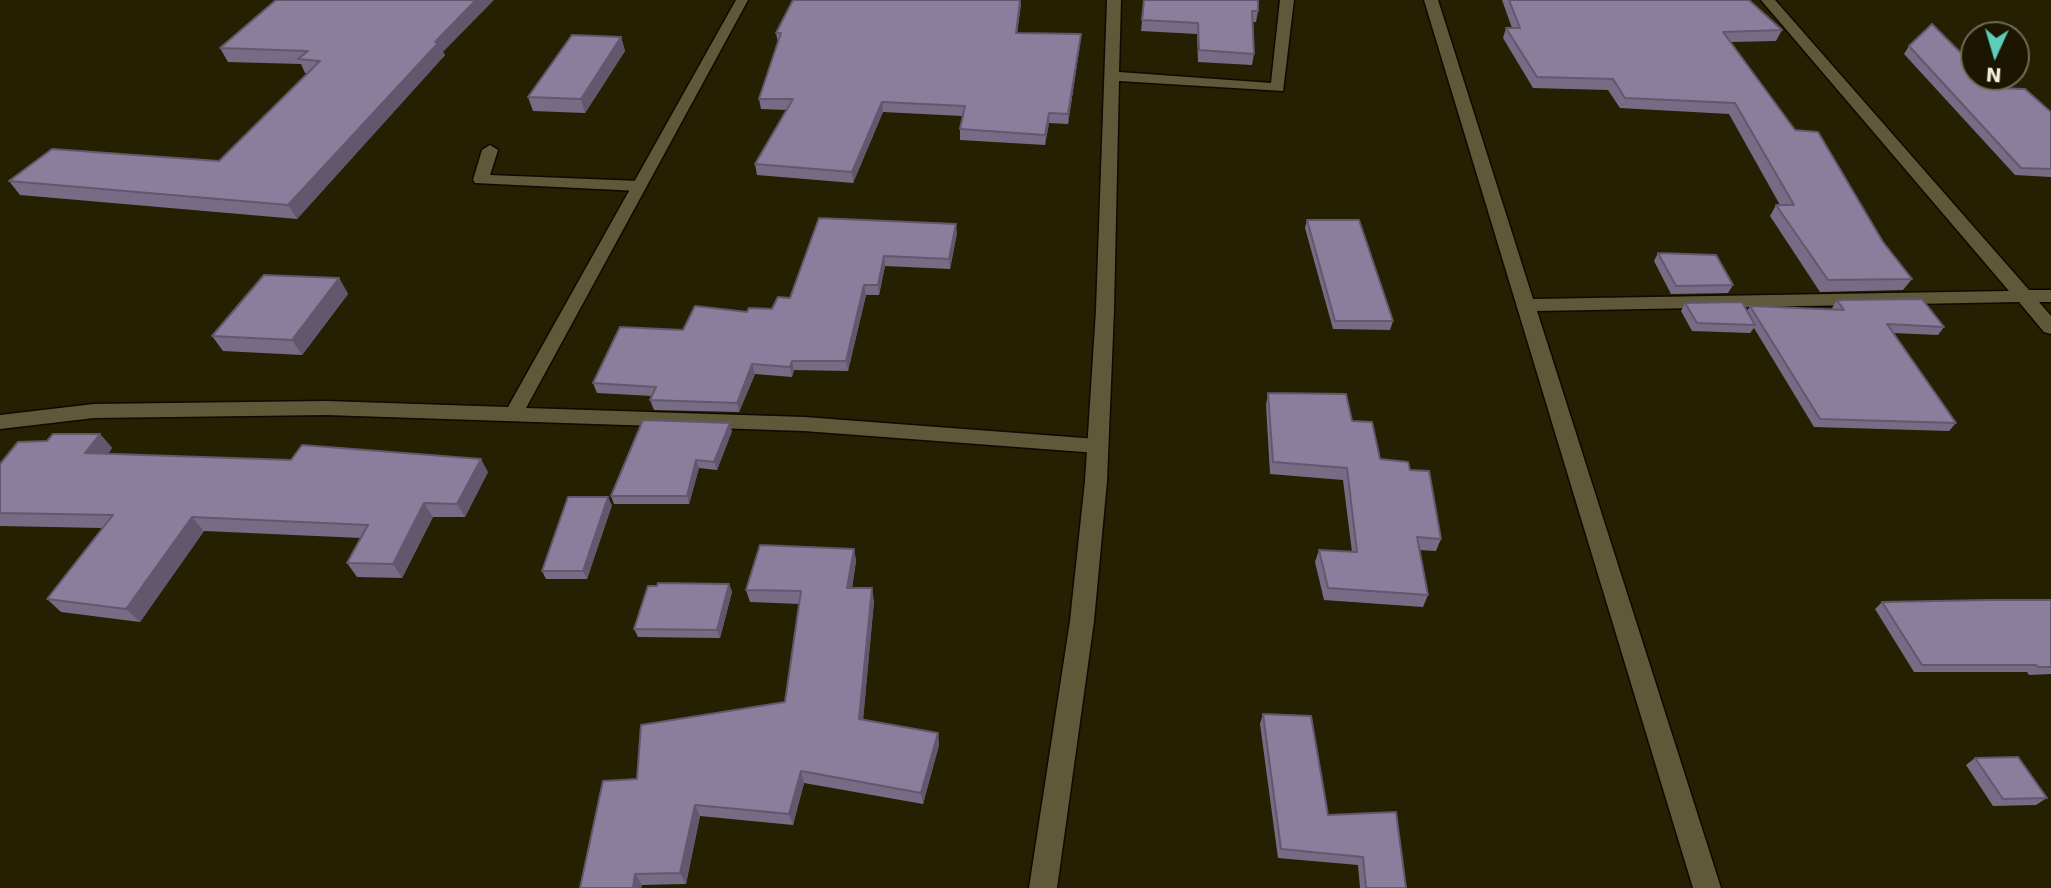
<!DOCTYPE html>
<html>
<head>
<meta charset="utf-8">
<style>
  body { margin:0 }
  #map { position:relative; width:2051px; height:888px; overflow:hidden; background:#252002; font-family:"DejaVu Sans",sans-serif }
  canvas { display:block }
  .north { position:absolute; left:1960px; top:21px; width:70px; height:70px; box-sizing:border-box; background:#1c1600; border:2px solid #706c58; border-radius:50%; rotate:184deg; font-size:19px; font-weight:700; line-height:28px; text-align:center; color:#efecdb }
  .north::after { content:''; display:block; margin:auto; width:24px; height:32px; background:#5cceba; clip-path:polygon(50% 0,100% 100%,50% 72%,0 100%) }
</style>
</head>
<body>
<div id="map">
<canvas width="2051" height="888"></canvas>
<div class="north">N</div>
</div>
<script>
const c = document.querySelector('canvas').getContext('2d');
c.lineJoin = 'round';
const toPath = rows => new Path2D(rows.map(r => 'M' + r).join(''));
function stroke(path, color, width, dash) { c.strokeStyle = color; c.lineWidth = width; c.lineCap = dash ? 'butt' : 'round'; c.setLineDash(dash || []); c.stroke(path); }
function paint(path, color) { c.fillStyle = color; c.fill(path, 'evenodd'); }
const lane = toPath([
  [736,0,748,0,526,408,804,417,1097,439,1104,441,1107,446,1104,451,1097,453,804,431,326,415,94,418,0,429,0,415,94,404,326,401,508,407,736,0]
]);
const street = toPath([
  [1107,0,1121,0,1119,72,1271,83,1280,0,1294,0,1283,91,1119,81,1114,310,1107,481,1094,621,1057,888,1029,888,1070,621,1085,481,1096,310,1107,0],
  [1424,0,1438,0,1533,299,2009,291,1761,0,1775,0,2029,290,2051,290,2051,302,2039,302,2051,316,2051,334,2044,332,2019,302,1537,311,1721,888,1693,888,1424,0],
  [490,145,498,150,490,175,639,181,647,186,639,191,475,183,473,180,482,150,490,145]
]);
stroke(lane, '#0f0900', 3);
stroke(street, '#0f0900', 3);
paint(lane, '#5f593a');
paint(street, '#5f593a');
paint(toPath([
  [1144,0,1258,11,1256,22,1253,22,1254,54,1252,65,1198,62,1197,34,1141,31],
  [1502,0,1749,0,1782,30,1776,41,1731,42,1795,130,1912,279,1903,290,1820,292,1770,216,1776,205,1780,205,1729,114,1620,108,1608,90,1533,88,1503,38,1506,28,1512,28],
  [1021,4,1017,33,1080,44,1068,124,1049,123,1045,145,960,140,960,129,962,116,883,112,853,183,757,175,755,164,787,110,761,109,759,99,778,43,776,33],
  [621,37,625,51,585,113,533,111,528,97],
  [1909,46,1995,88,2051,112,2051,177,2015,175,1904,54],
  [220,48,443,52,445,55,297,219,20,195,9,181,219,161,308,73,305,73,301,64,228,62],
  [819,218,957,233,950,269,885,266,879,295,866,295,848,371,794,370,792,377,755,374,739,412,654,410,650,400,652,396,597,393,593,383,683,330,747,312,772,309,790,298],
  [1307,220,1393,321,1390,330,1333,329,1305,228],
  [1658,253,1733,285,1728,293,1671,294,1654,261],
  [339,278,348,294,302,355,223,351,212,336],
  [1837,300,1944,327,1938,335,1893,333,1956,423,1949,431,1814,427,1754,328,1750,333,1692,331,1681,311,1685,303,1747,311,1750,306,1833,310,1832,308],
  [1268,393,1352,421,1380,459,1410,470,1441,539,1436,551,1419,550,1428,595,1423,607,1324,600,1315,562,1319,550,1352,552,1343,480,1270,474,1266,405],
  [732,431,717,470,699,468,689,504,614,504,611,496],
  [100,434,112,448,108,454,488,472,465,517,433,517,402,578,357,577,347,563,361,538,204,531,140,622,61,612,47,599,102,528,0,526,0,464],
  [612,505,587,579,546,579,542,571],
  [854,549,856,561,852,588,874,601,863,720,938,733,939,745,923,804,804,783,793,825,700,816,686,884,642,885,641,888,580,888,637,779,785,702,800,604,750,602,746,590],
  [729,584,732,592,720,638,638,637,634,629],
  [2051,600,2051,674,2029,675,2027,672,1914,672,1875,609,1882,602],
  [1263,714,1328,815,1406,888,1360,888,1358,865,1278,858,1260,724],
  [1975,758,2047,798,2036,805,1993,806,1966,765]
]), '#776c86');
paint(toPath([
  [476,0,494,0,443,52,445,55,297,219,288,205,435,42],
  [1020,0,1021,4,1016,42,1016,33],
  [1081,34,1080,44,1068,124,1068,114],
  [621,37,625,51,585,113,581,99],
  [882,102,883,112,853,183,852,172],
  [1049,113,1049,123,1045,145,1045,135],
  [956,224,957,233,950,269,949,259],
  [884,256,885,266,879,295,878,285],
  [339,278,348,294,302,355,292,340],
  [864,285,866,295,848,371,846,361],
  [792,361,794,370,792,377,790,367],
  [752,364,755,374,739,412,737,403],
  [730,423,732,431,717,470,714,462],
  [100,434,112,448,98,467,85,453],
  [481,459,488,472,465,517,457,504],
  [696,460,699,468,689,504,687,496],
  [608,497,612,505,587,579,583,571],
  [424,503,433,517,402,578,393,564],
  [192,517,204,531,140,622,126,609],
  [854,549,856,561,850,601,847,588],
  [729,584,732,592,720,638,717,630],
  [872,588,874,601,862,731,859,719],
  [938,733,939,745,923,804,921,793],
  [801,771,804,783,793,825,789,814],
  [695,805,700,816,686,884,680,873],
  [635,874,642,885,641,888,633,888]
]), '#61586d');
const building = toPath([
  [276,0,476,0,435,42,439,42,288,205,9,181,52,149,219,161,320,61,298,59,308,51,220,48,276,0],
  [793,0,1020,0,1016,33,1081,34,1068,114,1049,113,1045,135,960,129,965,106,882,102,852,172,755,164,793,99,759,99,781,33,776,33,793,0],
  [1144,0,1258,0,1258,11,1252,11,1254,54,1199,50,1198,23,1142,20,1144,0],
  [1509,0,1749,0,1782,30,1723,32,1795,130,1818,132,1883,242,1912,279,1828,280,1776,205,1794,205,1735,103,1625,98,1613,79,1537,77,1506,28,1520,28,1509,0],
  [1932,24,1974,66,1974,77,1984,77,1995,88,2025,89,2051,112,2051,169,2021,168,1909,46,1932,24],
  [572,35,621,37,581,99,528,97,572,35],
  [819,218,956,224,949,259,884,256,878,285,864,285,846,361,792,361,790,367,752,364,737,403,650,400,656,387,593,383,620,327,683,330,695,306,747,312,749,308,772,309,778,297,790,298,819,218],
  [1307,220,1359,220,1393,321,1335,321,1307,220],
  [1658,253,1716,255,1733,285,1676,286,1658,253],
  [264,275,339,278,292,340,212,336,264,275],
  [1922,299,1944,327,1887,324,1956,423,1820,419,1750,306,1844,310,1837,300,1922,299],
  [1742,302,1755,325,1697,323,1685,303,1742,302],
  [1268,393,1346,394,1352,421,1372,422,1380,459,1408,462,1410,470,1429,471,1441,539,1417,537,1428,595,1328,588,1319,550,1357,552,1347,468,1273,462,1268,393],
  [643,420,730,423,714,462,696,460,687,496,611,496,643,420],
  [53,434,100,434,85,453,291,460,302,445,481,459,457,504,424,503,393,564,347,563,368,525,192,517,126,609,47,599,113,515,0,513,0,464,18,442,47,441,53,434],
  [568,497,608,497,583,571,542,571,568,497],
  [760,545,854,549,847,588,872,588,859,719,938,733,921,793,801,771,789,814,695,805,680,873,635,874,633,888,580,888,603,781,637,779,641,725,785,702,801,591,746,590,760,545],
  [658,583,729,584,717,630,634,629,648,586,657,586,658,583],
  [1990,600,2051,600,2051,667,2038,667,2036,665,1922,665,1882,602,1990,600],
  [1263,714,1311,716,1328,815,1396,812,1406,888,1366,888,1363,857,1281,849,1263,714],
  [2018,757,2047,798,2003,799,1975,758,2018,757]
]);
paint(building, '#8a7e9c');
stroke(building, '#61586d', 2);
</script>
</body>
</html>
